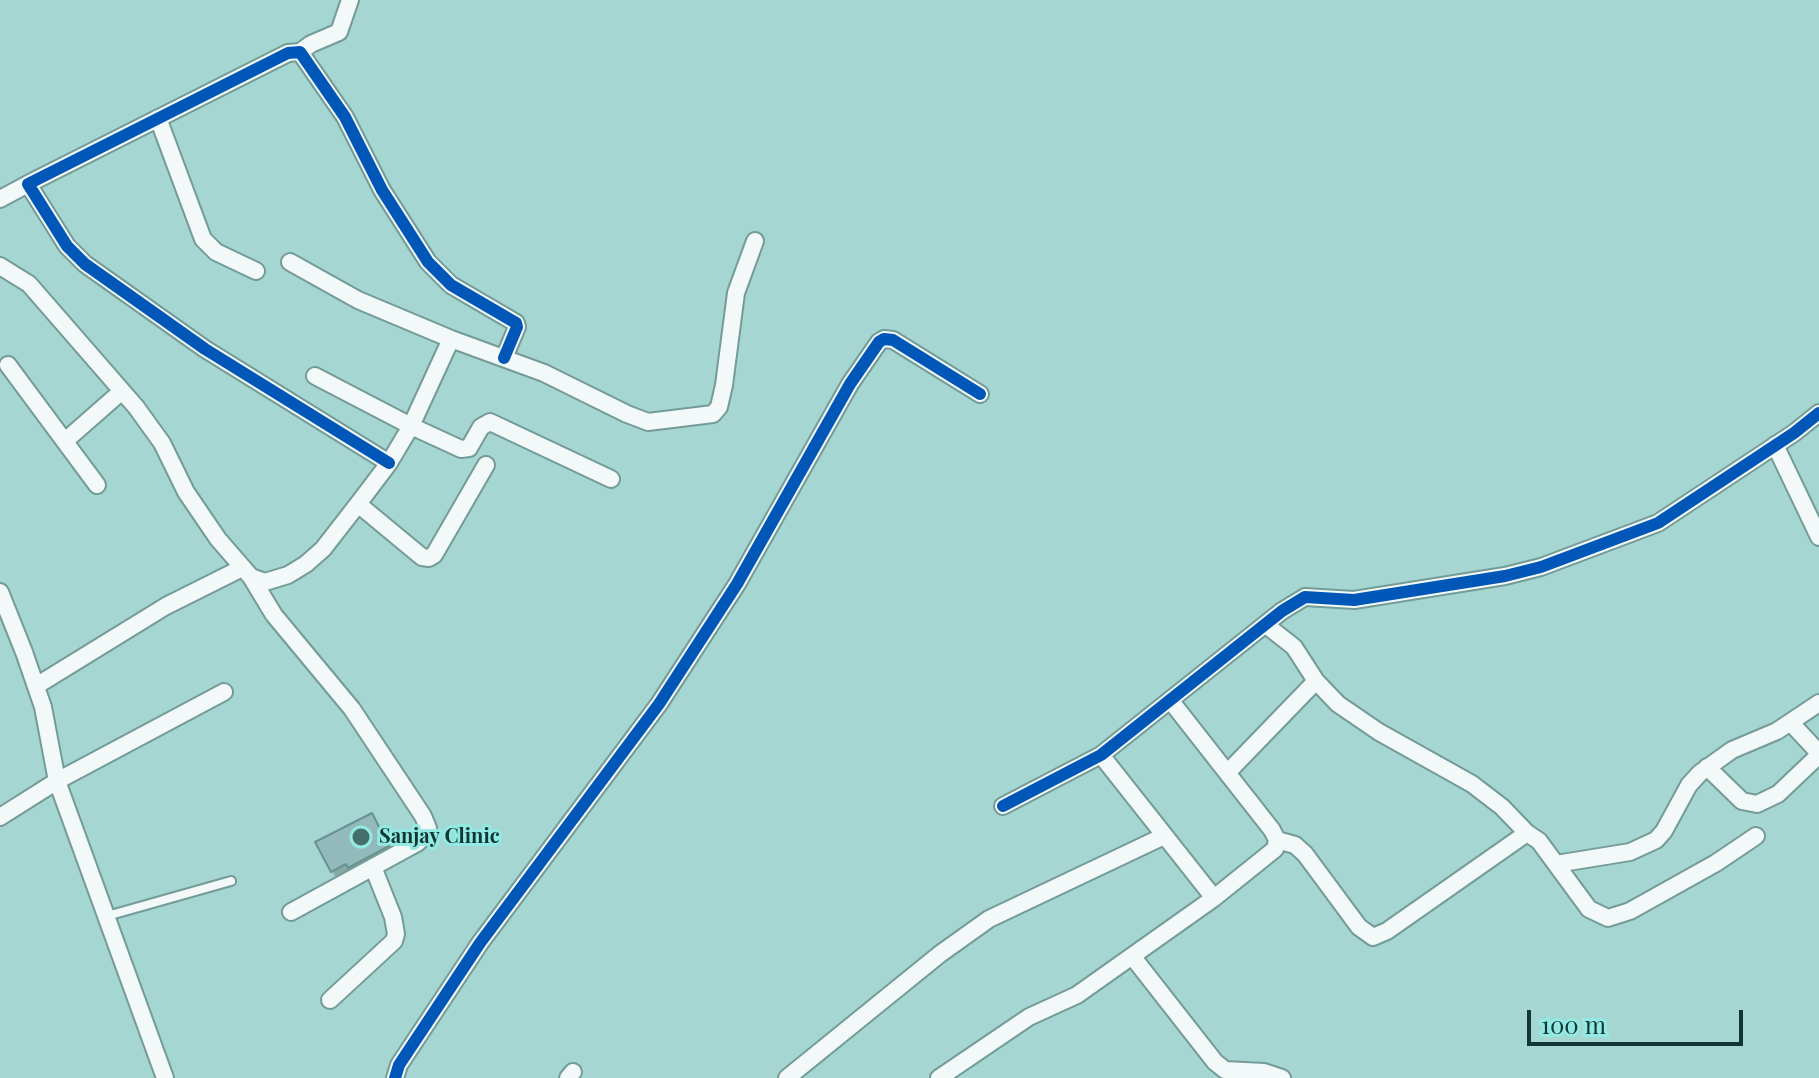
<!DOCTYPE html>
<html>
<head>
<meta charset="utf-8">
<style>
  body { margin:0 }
  #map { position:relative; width:1819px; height:1078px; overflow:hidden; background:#a6d6d2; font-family:"Playfair Display",serif }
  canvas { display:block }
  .scale { position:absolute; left:1527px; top:1010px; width:216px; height:36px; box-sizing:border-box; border:4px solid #113734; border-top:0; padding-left:10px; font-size:24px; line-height:28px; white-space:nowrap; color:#113734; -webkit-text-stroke:6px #92eae3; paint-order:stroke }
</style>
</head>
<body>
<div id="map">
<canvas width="1819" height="1078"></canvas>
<div class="scale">100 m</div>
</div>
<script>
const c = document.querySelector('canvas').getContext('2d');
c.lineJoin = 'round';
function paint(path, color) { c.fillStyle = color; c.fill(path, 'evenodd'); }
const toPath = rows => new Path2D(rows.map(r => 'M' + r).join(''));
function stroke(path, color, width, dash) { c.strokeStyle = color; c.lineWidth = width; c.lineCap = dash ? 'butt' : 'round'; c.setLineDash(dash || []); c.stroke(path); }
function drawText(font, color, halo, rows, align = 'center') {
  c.font = font + ' "Playfair Display",serif'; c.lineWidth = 6; c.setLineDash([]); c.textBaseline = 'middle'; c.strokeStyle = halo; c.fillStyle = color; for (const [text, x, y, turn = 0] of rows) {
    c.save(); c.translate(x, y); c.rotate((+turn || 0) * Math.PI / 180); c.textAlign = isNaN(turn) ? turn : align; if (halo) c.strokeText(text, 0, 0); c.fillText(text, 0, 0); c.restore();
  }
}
paint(toPath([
  [371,815,391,853,336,878,318,843]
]), '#0003');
const building = toPath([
  [372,813,389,846,348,868,346,864,331,872,315,842,372,813]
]);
paint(building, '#93babb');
stroke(building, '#699292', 2);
const lane = toPath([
  [107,916,231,881]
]);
const street = toPath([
  [300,52,311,44,339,32,350,0],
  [158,118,203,239,216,252,256,271],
  [0,199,28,184],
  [0,266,29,284,136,407,162,443,186,492,218,539,251,577,265,582,288,575,306,564,323,549,358,504,389,463,411,426,451,339,358,300,290,262],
  [451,339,544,373,627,414,648,422,713,414,719,407,724,385,736,293,755,241],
  [8,365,97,485],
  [315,376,411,426,461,449,469,448,481,427,490,422,611,479],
  [65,441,122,391],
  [1775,445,1819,537],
  [389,463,205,349,85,264,67,246,28,184,288,53,300,52,345,117,382,190,428,262,451,285,516,323,517,327,504,358],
  [358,504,422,557,429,558,434,555,486,465],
  [251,577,274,615,352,709,423,816,428,828,426,835,417,843,291,912],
  [0,592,24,652,43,707,57,781,165,1078],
  [1266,625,1294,647,1316,681,1338,704,1379,732,1472,784,1502,807,1527,833],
  [36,686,166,606,242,568],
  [1791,723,1819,753],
  [1101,755,1214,898],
  [1707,767,1742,801,1757,804,1778,794,1819,755],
  [1227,773,1316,681],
  [1003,806,1101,755,1282,611,1305,597,1354,600,1505,576,1541,567,1658,523,1794,433,1819,413],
  [0,817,57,781,224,692],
  [1277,840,1295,845,1305,854,1359,927,1373,937,1387,931,1527,833,1539,841,1589,909,1608,918,1630,911,1716,863,1756,836],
  [1556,864,1630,852,1656,840,1664,831,1689,785,1700,773,1732,750,1777,731,1819,703],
  [1132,956,1215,1062,1225,1070,1264,1072,1282,1078],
  [330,1000,394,941,396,934,393,917,373,867],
  [395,1078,399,1065,480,943,659,704,737,584,850,384,879,342,884,339,893,340,980,394],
  [568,1078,573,1072],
  [787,1078,940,954,989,919,1164,836],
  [939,1078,1029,1017,1077,995,1214,898,1275,849,1277,840,1272,830,1170,700]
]);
stroke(lane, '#739b98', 12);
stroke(street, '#739b98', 20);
stroke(lane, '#f2f9f8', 8);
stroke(street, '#f2f9f8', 16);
stroke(toPath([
  [389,463,205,349,85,264,67,246,28,184,288,53,300,52,345,117,382,190,428,262,451,285,516,323,517,327,504,358],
  [1003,806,1101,755,1282,611,1305,597,1354,600,1505,576,1541,567,1658,523,1794,433,1819,413],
  [395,1078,399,1065,480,943,659,704,737,584,850,384,879,342,884,339,893,340,980,394]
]), '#0057b8', 12);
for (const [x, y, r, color] of [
  [361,837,10,"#456f6b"]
]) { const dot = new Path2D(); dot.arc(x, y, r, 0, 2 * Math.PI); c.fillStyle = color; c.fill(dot); stroke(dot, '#92eae3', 3); }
drawText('bold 20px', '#113734', '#92eae3', [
  ["Sanjay Clinic",379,837]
], 'left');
</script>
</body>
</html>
